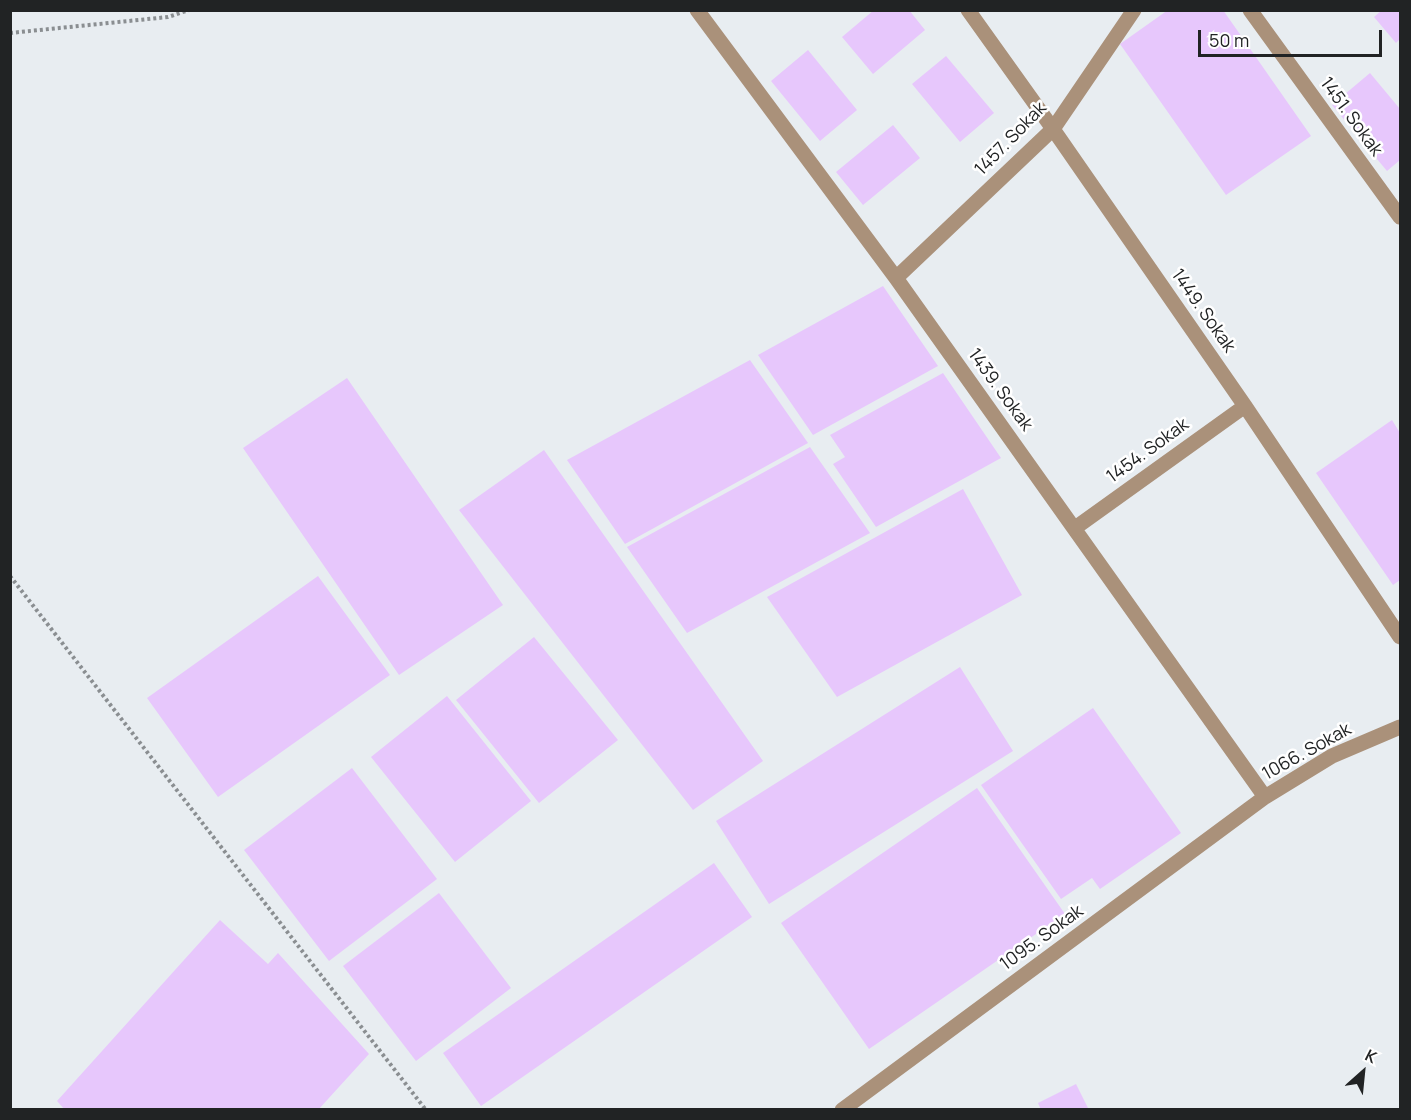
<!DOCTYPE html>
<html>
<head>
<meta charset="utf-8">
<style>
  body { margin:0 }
  #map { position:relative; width:1411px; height:1120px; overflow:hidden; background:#e8edf1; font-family:Manrope,sans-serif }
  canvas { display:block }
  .frame { position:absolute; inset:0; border:12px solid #212324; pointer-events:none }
  .north { position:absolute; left:1333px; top:1042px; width:60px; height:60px; -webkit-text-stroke:4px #fff; paint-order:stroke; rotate:27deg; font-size:16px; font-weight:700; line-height:24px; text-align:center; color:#212324 }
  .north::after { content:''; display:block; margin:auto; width:21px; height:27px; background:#212324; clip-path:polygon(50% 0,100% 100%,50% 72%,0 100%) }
  .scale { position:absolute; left:1198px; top:30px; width:184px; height:27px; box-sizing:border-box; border:3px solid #212324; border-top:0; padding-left:8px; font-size:18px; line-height:21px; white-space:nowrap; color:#212324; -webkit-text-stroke:4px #fff; paint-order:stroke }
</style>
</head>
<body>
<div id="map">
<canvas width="1411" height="1120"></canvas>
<div class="frame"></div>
<div class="north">K</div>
<div class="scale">50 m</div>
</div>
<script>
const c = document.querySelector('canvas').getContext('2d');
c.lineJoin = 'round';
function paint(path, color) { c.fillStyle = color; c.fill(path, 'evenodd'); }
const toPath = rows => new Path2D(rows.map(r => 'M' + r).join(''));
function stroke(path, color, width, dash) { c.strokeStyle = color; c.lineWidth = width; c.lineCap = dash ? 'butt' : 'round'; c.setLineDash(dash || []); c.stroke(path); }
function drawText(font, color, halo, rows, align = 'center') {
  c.font = font + ' Manrope,sans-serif'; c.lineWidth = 5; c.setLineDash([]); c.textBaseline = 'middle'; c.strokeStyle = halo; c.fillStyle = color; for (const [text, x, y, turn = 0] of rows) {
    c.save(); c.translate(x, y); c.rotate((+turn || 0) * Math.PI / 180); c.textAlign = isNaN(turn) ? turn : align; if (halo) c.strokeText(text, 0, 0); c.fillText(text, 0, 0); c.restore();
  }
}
paint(toPath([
  [874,10,909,10,925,30,873,74,842,37],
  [1168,10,1223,10,1311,136,1226,195,1120,44],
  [1382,10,1400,10,1400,39,1396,43,1374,17],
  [808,50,857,110,820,141,771,81],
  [946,56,994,113,960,142,912,84],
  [1370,73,1400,109,1400,160,1387,171,1332,105],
  [893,125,920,158,863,205,836,172],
  [883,286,938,366,813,435,758,355],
  [750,360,808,443,625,544,567,460],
  [943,373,1001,458,876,527,833,464,845,457,830,435],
  [347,378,503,605,399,675,243,448],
  [1392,420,1400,433,1400,580,1393,585,1316,473],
  [810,447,870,533,687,633,627,547],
  [544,450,763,761,693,810,459,510],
  [963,489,1022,595,837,697,767,597],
  [318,576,390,675,218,797,147,698],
  [534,637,618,740,539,803,456,700],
  [960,667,1013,751,769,904,716,821],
  [447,696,531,801,455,862,371,757],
  [1093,708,1181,833,1100,889,1092,878,1061,899,981,785],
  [352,768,437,879,329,961,244,850],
  [977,788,1065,914,869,1049,781,923],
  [714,863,752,917,481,1106,443,1053],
  [439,893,511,988,416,1061,343,966],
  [220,920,268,964,278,953,369,1054,318,1110,65,1110,57,1101],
  [1076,1084,1089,1110,1041,1110,1038,1103]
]), '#e7c7fc');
stroke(toPath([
  [10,33,168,17,189,10],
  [10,576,426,1110]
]), '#8a8e91', 4, [3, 3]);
stroke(toPath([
  [697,10,896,278,1265,797],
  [968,10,1053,129,1245,406,1400,637],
  [1250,10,1400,217],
  [896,278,1053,129,1134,10],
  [1075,528,1245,406],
  [842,1110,1265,797,1332,756,1400,727]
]), '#aa917a', 15);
drawText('18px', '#212324', '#fff', [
  ["1451. Sokak",1351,117,54],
  ["1457. Sokak",1011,139,-46],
  ["1449. Sokak",1203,311,55],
  ["1439. Sokak",1000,390,54],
  ["1454. Sokak",1148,451,-36],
  ["1066. Sokak",1307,752,-29],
  ["1095. Sokak",1042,938,-36]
]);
</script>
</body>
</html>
